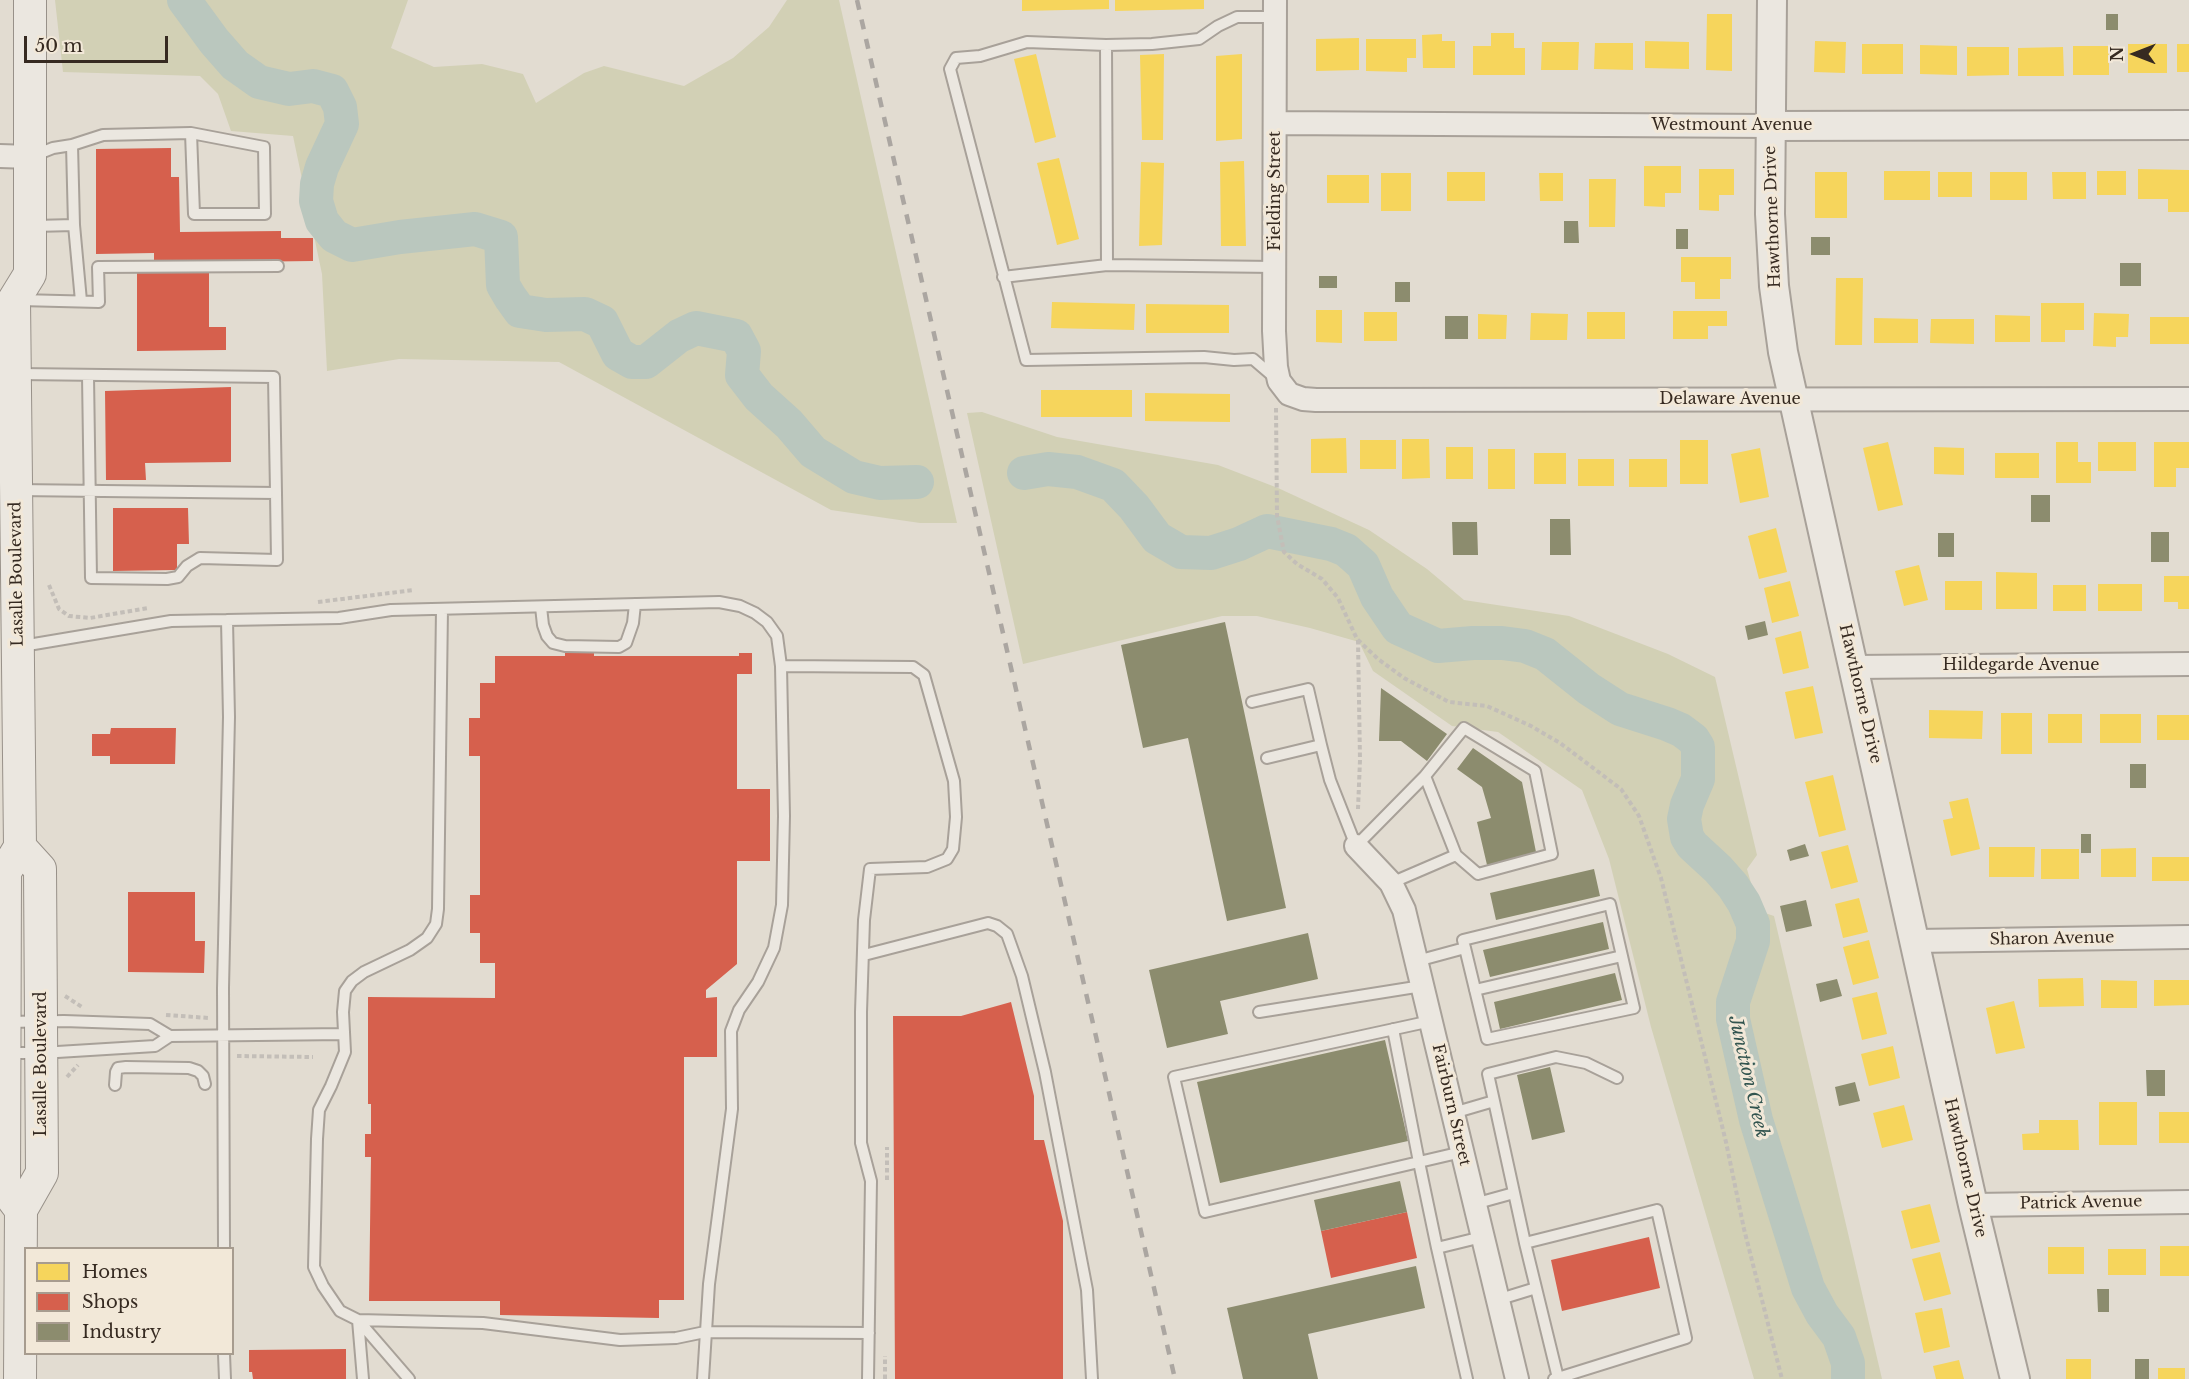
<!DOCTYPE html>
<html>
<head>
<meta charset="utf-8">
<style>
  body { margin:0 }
  #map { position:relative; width:2189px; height:1379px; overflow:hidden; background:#e2dcd1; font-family:"Libre Baskerville",serif }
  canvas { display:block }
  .legend { position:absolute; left:24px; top:1247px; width:210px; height:108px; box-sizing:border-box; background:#f2e8d8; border:2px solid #a79c8f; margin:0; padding:8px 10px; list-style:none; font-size:18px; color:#362a21 }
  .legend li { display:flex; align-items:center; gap:12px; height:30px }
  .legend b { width:30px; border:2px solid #a79c8f }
  .north { position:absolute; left:2105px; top:24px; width:60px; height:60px; -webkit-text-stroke:4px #f2e8d8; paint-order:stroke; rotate:270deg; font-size:16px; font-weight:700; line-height:24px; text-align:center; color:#362a21 }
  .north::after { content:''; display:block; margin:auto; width:21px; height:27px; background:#362a21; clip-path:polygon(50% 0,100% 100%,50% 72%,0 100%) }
  .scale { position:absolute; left:24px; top:36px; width:144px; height:27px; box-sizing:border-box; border:3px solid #362a21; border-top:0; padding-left:8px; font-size:18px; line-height:21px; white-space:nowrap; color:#362a21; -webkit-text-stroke:4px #f2e8d8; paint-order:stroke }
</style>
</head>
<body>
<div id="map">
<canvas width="2189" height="1379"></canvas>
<ul class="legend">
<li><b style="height:16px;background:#f6d55c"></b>Homes</li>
<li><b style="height:16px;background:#d6604d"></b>Shops</li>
<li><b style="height:16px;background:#8c8c6e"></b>Industry</li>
</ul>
<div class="north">N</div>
<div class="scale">50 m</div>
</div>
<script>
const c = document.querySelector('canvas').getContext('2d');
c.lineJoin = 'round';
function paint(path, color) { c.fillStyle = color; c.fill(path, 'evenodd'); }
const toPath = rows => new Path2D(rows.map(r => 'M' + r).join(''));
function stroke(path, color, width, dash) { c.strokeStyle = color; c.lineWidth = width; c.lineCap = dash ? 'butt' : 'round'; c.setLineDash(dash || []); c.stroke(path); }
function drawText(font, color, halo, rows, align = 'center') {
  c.font = font + ' "Libre Baskerville",serif'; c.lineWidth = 6; c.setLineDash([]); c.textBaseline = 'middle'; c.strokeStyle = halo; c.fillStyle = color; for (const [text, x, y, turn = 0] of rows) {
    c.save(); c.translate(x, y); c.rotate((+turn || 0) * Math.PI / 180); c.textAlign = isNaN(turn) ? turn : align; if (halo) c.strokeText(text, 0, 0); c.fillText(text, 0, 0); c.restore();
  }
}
paint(toPath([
  [55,0,408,0,391,48,434,67,482,64,523,74,536,103,584,73,604,66,684,86,733,58,769,27,787,0,839,0,957,523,920,523,831,510,559,362,399,359,327,371,322,274,293,136,231,131,218,94,200,76,63,72],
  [982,412,1057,437,1218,465,1278,488,1369,530,1427,569,1464,600,1569,616,1668,654,1715,677,1757,855,1747,869,1759,911,1774,916,1882,1379,1754,1379,1651,1027,1609,859,1582,790,1498,732,1452,726,1373,671,1359,642,1310,628,1257,616,1222,616,1023,664,967,413]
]), '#d2d0b5');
paint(toPath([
  [1022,0,1109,0,1109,9,1022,11],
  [1115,0,1204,0,1204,9,1115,11],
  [1707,14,1732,14,1732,71,1706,70],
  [1491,33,1514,33,1514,48,1525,48,1525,75,1473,75,1473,46,1491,46],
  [1442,34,1442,41,1455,41,1455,68,1423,68,1422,35],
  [1359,38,1359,70,1316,71,1316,39],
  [1366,39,1416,39,1416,58,1407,58,1407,72,1366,71],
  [1645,41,1689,42,1689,69,1645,68],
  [1815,41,1846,42,1845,73,1814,72],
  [1542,42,1579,42,1578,70,1541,70],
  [1595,43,1633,43,1633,70,1594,69],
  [1862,44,1903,44,1903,74,1862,74],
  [2128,44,2167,44,2167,73,2128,73],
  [2177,44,2189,44,2189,72,2177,72],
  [1920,45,1957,46,1957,75,1920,74],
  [2073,46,2109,46,2109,75,2073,75],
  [1967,47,2009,47,2009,75,1967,76],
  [2063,47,2064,76,2018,76,2018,48],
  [1036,54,1056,137,1035,143,1014,59],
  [1164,54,1163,140,1142,140,1140,55],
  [1242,54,1242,139,1216,141,1216,56],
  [1059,158,1079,239,1057,245,1037,163],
  [1244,161,1246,246,1221,246,1220,162],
  [1141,162,1164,163,1162,245,1139,246],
  [1644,166,1681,166,1681,193,1665,193,1665,207,1644,206],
  [1699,169,1734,169,1734,195,1719,195,1719,211,1699,210],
  [2138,169,2189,170,2189,212,2168,212,2168,199,2138,199],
  [1884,171,1930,171,1930,200,1884,200],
  [2097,171,2126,171,2126,195,2097,195],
  [1447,172,1485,172,1485,201,1447,201],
  [1815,172,1847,172,1847,218,1815,218],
  [1938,172,1972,172,1972,197,1938,197],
  [1990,172,2027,172,2027,200,1990,200],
  [2052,172,2086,172,2086,199,2053,199],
  [1381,173,1411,173,1411,211,1381,211],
  [1539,173,1563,173,1563,201,1540,201],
  [1327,175,1369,175,1369,203,1327,203],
  [1589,179,1616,179,1615,227,1589,227],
  [1681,257,1731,257,1731,279,1720,279,1720,299,1695,299,1695,282,1681,282],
  [1836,278,1863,278,1862,345,1835,345],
  [1052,302,1135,304,1134,330,1051,328],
  [2041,303,2084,303,2084,330,2065,330,2065,342,2041,342],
  [1146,304,1229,305,1229,333,1146,333],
  [1316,310,1342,310,1342,343,1316,342],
  [1673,311,1727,311,1727,326,1708,326,1708,339,1673,339],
  [1364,312,1397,312,1397,341,1364,341],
  [1587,312,1625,312,1625,339,1587,339],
  [1531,313,1568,314,1567,340,1530,340],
  [2094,313,2129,314,2128,337,2116,337,2116,347,2093,346],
  [1478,314,1507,315,1506,339,1478,339],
  [1995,315,2030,316,2030,342,1995,342],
  [2150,317,2189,317,2189,344,2150,344],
  [1874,318,1918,319,1918,343,1874,343],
  [1931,319,1974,319,1974,344,1930,343],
  [1041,390,1132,390,1132,417,1041,417],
  [1145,393,1230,394,1230,422,1145,421],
  [1346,438,1347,473,1311,473,1311,439],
  [1402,439,1429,439,1430,478,1402,479],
  [1360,440,1396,440,1396,469,1360,469],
  [1680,440,1708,440,1708,484,1680,484],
  [1888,442,1903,505,1878,511,1863,448],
  [2056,442,2078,442,2078,462,2091,462,2091,483,2056,483],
  [2098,442,2136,442,2136,471,2098,471],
  [2154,442,2189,442,2189,468,2176,468,2176,487,2154,487],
  [1446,447,1473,447,1473,479,1446,479],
  [1934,447,1964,448,1964,475,1934,474],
  [1760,448,1769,497,1740,503,1731,454],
  [1488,449,1515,449,1515,489,1488,489],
  [1534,453,1566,453,1566,484,1534,484],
  [1995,453,2039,453,2039,478,1995,478],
  [1578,459,1614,459,1614,486,1578,486],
  [1629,459,1667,459,1667,487,1629,487],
  [1776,528,1787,572,1759,579,1748,536],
  [1919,565,1928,600,1904,606,1895,571],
  [1996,572,2037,573,2037,609,1996,609],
  [2164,576,2189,576,2189,609,2178,609,2178,602,2164,602],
  [1790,581,1799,616,1772,623,1764,588],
  [1945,581,1982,581,1982,610,1945,610],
  [2098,584,2142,584,2142,611,2098,611],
  [2053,585,2086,585,2086,611,2053,611],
  [1801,631,1809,668,1783,674,1775,638],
  [1813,686,1823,733,1795,739,1785,692],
  [1929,710,1983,711,1982,739,1929,738],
  [2001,713,2032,713,2032,754,2001,754],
  [2048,714,2082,714,2082,743,2048,743],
  [2100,714,2141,714,2141,743,2100,743],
  [2157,715,2189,715,2189,740,2157,740],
  [1833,775,1846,830,1819,837,1805,782],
  [1968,798,1980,849,1951,856,1943,820,1953,818,1949,802],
  [1848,845,1858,882,1831,889,1821,852],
  [1989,847,2035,847,2034,877,1989,877],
  [2136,848,2136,877,2101,877,2101,849],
  [2041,849,2079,849,2079,879,2041,879],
  [2152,857,2189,857,2189,881,2152,881],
  [1859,898,1868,932,1843,938,1835,904],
  [1869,940,1879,978,1853,985,1843,947],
  [2083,978,2084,1006,2039,1007,2038,979],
  [2101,980,2137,981,2137,1008,2101,1008],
  [2154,980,2189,980,2189,1005,2154,1006],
  [1877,992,1887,1034,1862,1040,1852,998],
  [2014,1001,2025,1048,1996,1054,1986,1008],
  [1893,1046,1900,1078,1869,1086,1861,1054],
  [2099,1102,2137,1102,2137,1145,2099,1145],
  [1904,1105,1913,1140,1882,1148,1873,1113],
  [2159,1112,2189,1112,2189,1143,2159,1143],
  [2039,1120,2078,1120,2079,1150,2023,1150,2022,1134,2039,1133],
  [1930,1204,1940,1242,1911,1249,1901,1211],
  [2160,1246,2189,1246,2189,1276,2160,1276],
  [2048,1247,2084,1247,2084,1274,2048,1274],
  [2108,1249,2146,1249,2146,1275,2108,1275],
  [1940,1252,1951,1294,1924,1301,1912,1259],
  [1942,1308,1950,1347,1924,1353,1915,1313],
  [2066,1359,2091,1359,2091,1379,2066,1379],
  [1959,1360,1964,1379,1936,1379,1933,1366],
  [2158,1368,2185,1368,2185,1379,2158,1379]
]), '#f6d55c');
paint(toPath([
  [171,148,171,177,179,177,180,232,281,231,281,238,313,238,313,261,154,263,154,253,96,254,96,149],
  [137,272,209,272,209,327,226,327,226,350,137,351],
  [231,387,231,462,145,463,146,480,106,480,105,391],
  [113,508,188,508,189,544,177,544,177,570,113,571],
  [594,642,594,656,739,656,739,653,752,653,752,674,737,674,737,789,770,789,770,861,737,861,737,964,706,990,706,998,717,997,717,1057,684,1057,684,1300,659,1300,659,1318,500,1315,500,1301,369,1301,371,1157,365,1157,365,1134,371,1134,371,1104,368,1104,368,997,495,998,495,963,480,963,480,933,470,933,470,895,480,895,480,756,469,756,469,718,480,718,480,683,495,683,495,656,565,656,565,646],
  [111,728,176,728,175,764,110,764,110,756,92,756,92,734,110,734],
  [128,892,195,892,195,941,205,941,204,973,128,972],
  [1011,1002,1034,1096,1034,1140,1044,1140,1063,1221,1063,1379,895,1379,893,1016,961,1016],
  [1407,1212,1417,1258,1331,1278,1321,1231],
  [1649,1237,1660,1288,1562,1311,1551,1260],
  [346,1349,346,1379,253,1379,252,1372,249,1372,249,1350]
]), '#d6604d');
paint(toPath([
  [2106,14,2118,14,2118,30,2106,30],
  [1564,221,1578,221,1579,243,1564,243],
  [1676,229,1688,229,1688,249,1676,249],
  [1811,237,1830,237,1830,255,1811,255],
  [2120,263,2141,263,2141,286,2120,286],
  [1319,276,1337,276,1337,288,1319,288],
  [1395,282,1410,282,1410,302,1395,302],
  [1445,316,1468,316,1468,339,1445,339],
  [2031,495,2050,495,2050,522,2031,522],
  [1550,519,1570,519,1571,555,1550,555],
  [1452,522,1477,522,1478,555,1453,555],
  [2151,532,2169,532,2169,562,2151,562],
  [1938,533,1954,533,1954,557,1938,557],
  [1765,621,1768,635,1748,640,1745,626],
  [1225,622,1286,908,1227,921,1188,738,1143,748,1121,645],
  [1381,688,1447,734,1427,761,1401,741,1379,741],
  [1473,748,1522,782,1536,852,1487,865,1477,822,1491,818,1482,787,1457,769],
  [2130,764,2146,764,2146,788,2130,788],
  [2081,834,2091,834,2091,853,2081,853],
  [1805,844,1809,856,1790,861,1787,850],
  [1594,869,1600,896,1496,920,1490,893],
  [1806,900,1812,926,1786,932,1780,906],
  [1603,922,1609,949,1490,977,1483,950],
  [1308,933,1318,979,1220,1001,1228,1034,1167,1048,1149,970],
  [1615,973,1622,1000,1500,1029,1494,1002],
  [1837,979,1842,996,1820,1002,1816,984],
  [1385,1040,1408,1141,1220,1183,1197,1082],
  [1550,1067,1565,1132,1532,1140,1517,1075],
  [2146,1070,2165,1070,2165,1096,2147,1096],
  [1855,1082,1860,1101,1839,1106,1835,1087],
  [1400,1181,1407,1212,1321,1231,1314,1200],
  [1416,1266,1425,1308,1308,1334,1318,1379,1243,1379,1227,1308],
  [2097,1289,2109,1289,2109,1312,2098,1312],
  [2135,1359,2149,1359,2149,1379,2135,1379]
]), '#8c8c6e');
stroke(toPath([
  [184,0,214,41,235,65,259,82,289,89,313,86,332,91,340,107,342,124,322,167,317,184,316,201,322,221,334,236,352,245,400,237,475,229,501,237,503,285,510,297,520,311,546,315,585,314,602,322,618,354,632,362,646,362,679,336,696,328,736,336,744,351,742,375,759,397,789,424,813,452,854,477,880,483,917,482],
  [1024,473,1048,469,1077,472,1113,485,1134,507,1157,538,1181,552,1211,553,1239,544,1267,531,1331,544,1346,550,1363,565,1377,597,1398,628,1438,646,1473,643,1502,643,1525,646,1545,654,1589,689,1620,709,1667,724,1681,730,1693,739,1698,747,1698,779,1687,805,1684,819,1687,837,1692,845,1718,869,1733,886,1744,903,1753,924,1753,941,1733,1002,1733,1019,1756,1120,1808,1288,1822,1314,1839,1337,1848,1363,1848,1379]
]), '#bac7be', 34);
const service = toPath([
  [1106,45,1107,265],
  [72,145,103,135,191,133,194,214,265,214,264,147,191,133],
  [33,156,53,148,72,145,74,225,34,226],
  [74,225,81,301],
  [1003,277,1107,265,1275,267],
  [20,300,99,302,98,267,278,266],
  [88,376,91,578,167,579,178,577,187,566,200,558,277,560,276,493],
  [1274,377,1253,359,1234,360,1204,357,1026,360,950,69,956,58,980,56,1027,42,1106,45,1152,44,1199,39,1218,26,1237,17,1275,17],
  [17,490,276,493,274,377,19,374],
  [541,607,543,625,547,636,553,643,565,646,619,647,626,643,633,623,635,604],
  [22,646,171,621,339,618,391,610,719,602,740,606,755,613,767,622,777,636,781,666,784,816,782,905,774,948,758,982,739,1010,731,1031,732,1109,709,1284,703,1379],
  [781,666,913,667,924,675,954,781,956,817,953,849,947,859,927,867,870,869,864,920,861,1012,861,1143,871,1181,868,1379],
  [1252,702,1308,689,1321,745],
  [1267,758,1321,745,1330,780,1356,846,1425,776,1456,855,1391,883],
  [1425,776,1464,728,1535,771,1552,854,1478,874,1456,855],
  [864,955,988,923,997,926,1007,934,1022,976,1045,1072,1087,1290,1092,1379],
  [1417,961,1465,948,1487,1039,1634,1008,1610,904,1463,940,1465,948],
  [1475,990,1622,956],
  [1259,1012,1422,986],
  [1431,1021,1174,1077,1205,1212,1419,1162,1437,1248],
  [7,1022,64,1021,150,1024,170,1036,344,1034],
  [1393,1029,1419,1162,1462,1152],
  [6,1053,41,1053,155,1046,170,1036],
  [115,1085,116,1072,118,1068,126,1067,189,1068,198,1071,203,1076,205,1084],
  [1494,1101,1488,1074,1556,1057,1586,1063,1617,1078],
  [1453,1113,1494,1101,1525,1243],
  [1474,1204,1514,1193],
  [224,1248,223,988,229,717,227,620],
  [1497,1300,1536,1288],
  [224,1354,225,1379],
  [363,1379,358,1320,483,1323,620,1340,676,1338,705,1332,869,1333],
  [409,1379,358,1320,340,1311,323,1286,314,1267,317,1139,319,1110,331,1086,345,1052,343,1012,345,991,352,981,364,972,410,950,427,938,436,924,438,909,442,609],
  [1467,1379,1437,1248,1482,1237],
  [1554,1379,1558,1378,1686,1338,1657,1210,1525,1243,1558,1378]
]);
const minor = toPath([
  [1275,0,1274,331,1276,367,1279,381,1289,394,1303,399,1316,400,2189,399],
  [1275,123,1771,126],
  [0,156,30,157],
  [1854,667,2189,664],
  [1356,846,1391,883,1404,910,1517,1379],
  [1915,941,2189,937],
  [1973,1205,2189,1202]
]);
const tertiary = toPath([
  [1772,0,1770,214,1774,286,1783,352,1973,1205,2015,1379],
  [1771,126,2189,125]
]);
const secondary = toPath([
  [21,1210,4,1187,5,872,20,847,14,300,30,274,30,0],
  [20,1379,21,1210,42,1173,40,869,20,847]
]);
stroke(service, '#a8a199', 14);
stroke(minor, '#a8a199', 26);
stroke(tertiary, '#a8a199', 32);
stroke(secondary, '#989189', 34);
stroke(toPath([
  [1276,408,1277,516,1284,552,1297,564,1322,579,1338,598,1357,639,1378,659,1404,678,1449,702,1487,706,1531,726,1560,743,1621,789,1639,816,1661,878,1726,1142,1744,1229,1782,1379],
  [49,585,59,609,69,616,90,618,148,608],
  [318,602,414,590],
  [1358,640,1360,760,1358,809],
  [65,996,82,1007],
  [166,1015,209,1018],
  [237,1056,313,1057],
  [67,1077,78,1065],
  [887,1180,887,1147],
  [885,1379,885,1356]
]), '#c3beb8', 4, [4.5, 3]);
stroke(service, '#ebe7e0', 10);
stroke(minor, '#ebe7e0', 22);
stroke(tertiary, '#ebe7e0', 28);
stroke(secondary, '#ebe7e0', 32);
stroke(toPath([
  [857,0,1175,1379]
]), '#aba6a1', 4.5, [10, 10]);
drawText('16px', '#362a21', '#f2e8d8', [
  ["Westmount Avenue",1732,125],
  ["Fielding Street",1275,191,-90],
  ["Hawthorne Drive",1773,217,-92],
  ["Delaware Avenue",1730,399],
  ["Lasalle Boulevard",17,574,-91],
  ["Hildegarde Avenue",2021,665],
  ["Hawthorne Drive",1860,694,77],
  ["Sharon Avenue",2052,939,-1],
  ["Lasalle Boulevard",41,1064,-90],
  ["Fairburn Street",1451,1105,77],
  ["Hawthorne Drive",1965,1168,77],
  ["Patrick Avenue",2081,1203,-1]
]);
drawText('italic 18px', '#32544f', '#f2e8d8', [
  ["Junction Creek",1748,1077,77]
]);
</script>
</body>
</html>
